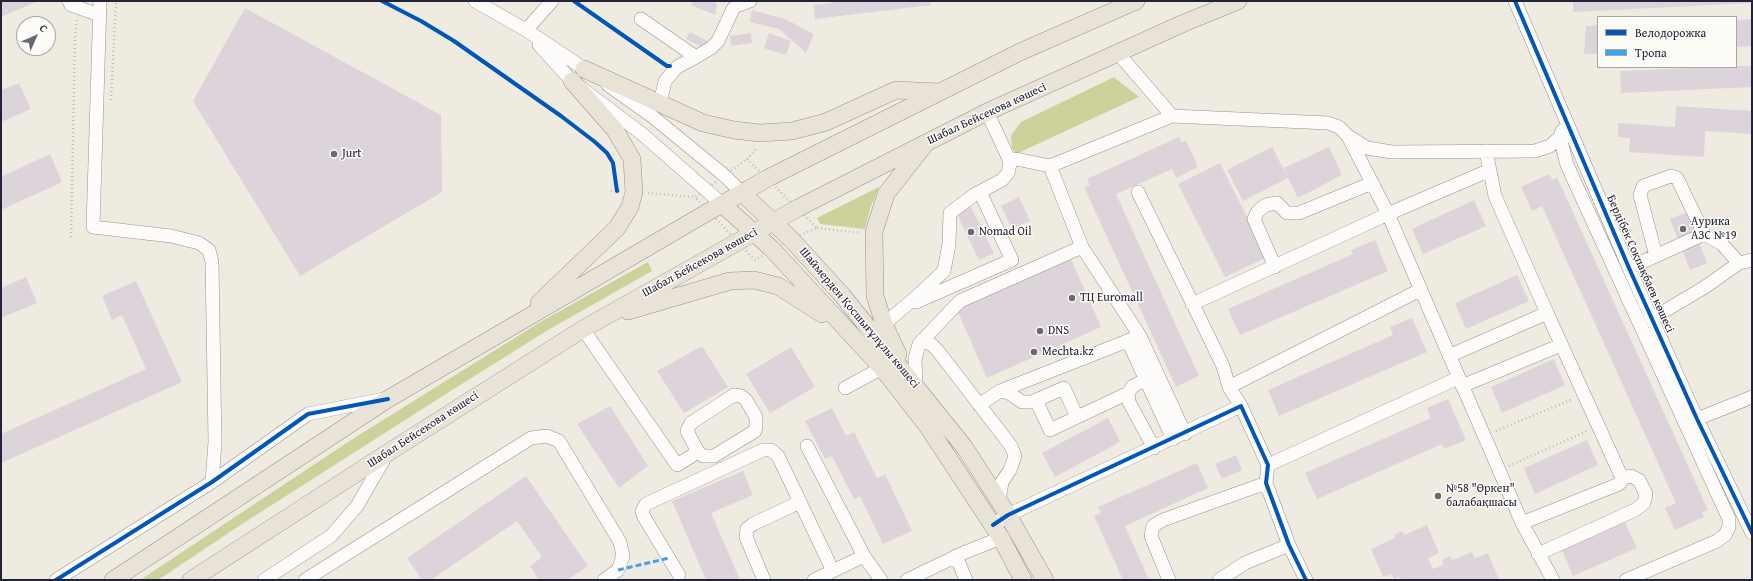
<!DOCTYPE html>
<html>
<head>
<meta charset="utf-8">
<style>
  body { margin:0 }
  #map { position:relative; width:1753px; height:581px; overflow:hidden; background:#f0ebe1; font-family:"Gentium Book Plus",serif }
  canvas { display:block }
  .frame { position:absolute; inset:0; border:2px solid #22223b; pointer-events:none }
  .legend { position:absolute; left:1597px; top:16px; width:140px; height:52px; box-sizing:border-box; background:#fdfcf7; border:1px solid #a5a5ac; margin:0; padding:5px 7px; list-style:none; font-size:12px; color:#22223b }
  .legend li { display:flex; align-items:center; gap:8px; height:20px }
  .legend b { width:20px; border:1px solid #a5a5ac }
  .north { position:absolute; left:16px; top:16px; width:40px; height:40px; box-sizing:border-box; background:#fdfcf7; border:1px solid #a5a5ac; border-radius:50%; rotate:45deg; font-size:11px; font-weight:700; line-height:16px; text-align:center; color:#22223b }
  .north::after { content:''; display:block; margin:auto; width:14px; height:18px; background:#6a6875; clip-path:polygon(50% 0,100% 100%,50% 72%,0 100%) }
</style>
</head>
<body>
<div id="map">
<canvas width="1753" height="581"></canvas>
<div class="frame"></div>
<ul class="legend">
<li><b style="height:5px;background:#0057b8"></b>Велодорожка</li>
<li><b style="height:5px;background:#3ea2ec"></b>Тропа</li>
</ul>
<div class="north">С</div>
</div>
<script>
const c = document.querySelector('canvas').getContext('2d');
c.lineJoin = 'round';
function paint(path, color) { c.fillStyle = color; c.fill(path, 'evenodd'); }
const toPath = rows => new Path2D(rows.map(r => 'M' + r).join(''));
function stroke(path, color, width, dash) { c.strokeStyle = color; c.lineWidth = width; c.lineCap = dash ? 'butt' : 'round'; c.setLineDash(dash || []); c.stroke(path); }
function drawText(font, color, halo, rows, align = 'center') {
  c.font = font + ' "Gentium Book Plus",serif'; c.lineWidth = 3; c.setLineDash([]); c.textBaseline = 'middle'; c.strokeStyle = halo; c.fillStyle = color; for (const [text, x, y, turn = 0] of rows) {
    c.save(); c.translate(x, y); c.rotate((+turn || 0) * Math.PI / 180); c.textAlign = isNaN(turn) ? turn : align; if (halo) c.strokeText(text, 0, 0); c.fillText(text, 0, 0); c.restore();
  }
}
paint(toPath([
  [1114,77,1139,97,1016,154,1012,148,1011,135,1021,122],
  [879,187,870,209,865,229,820,224,817,218],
  [648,262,652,271,548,330,449,392,239,526,158,580,140,580,351,440,542,321]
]), '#ccd29a');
paint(toPath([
  [1,1,38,1,1,17],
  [693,1,712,1,717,4,715,15,691,5],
  [847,1,930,1,931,5,815,19,814,5],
  [1573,1,1752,1,1752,3,1573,12],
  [245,8,441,115,442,192,300,276,193,101],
  [752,10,785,19,814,34,806,53,779,29,750,22],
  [1752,19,1752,46,1736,47,1736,20],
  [1598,25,1598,54,1584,54,1586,26],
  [690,32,709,42,705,49,686,39],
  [751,33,752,43,731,46,730,36],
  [769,33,791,41,786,55,764,48],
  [1736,66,1752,66,1752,87,1621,93,1620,71],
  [19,83,31,109,1,122,1,90],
  [1676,106,1752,111,1752,134,1705,131,1704,157,1629,152,1630,138,1618,137,1618,123,1675,127],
  [1179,137,1182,142,1186,140,1198,167,1176,178,1172,169,1116,194,1199,376,1176,387,1084,187,1090,185,1087,179],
  [1272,147,1288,178,1284,168,1329,147,1342,175,1298,198,1288,178,1243,201,1227,170],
  [50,154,62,182,1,210,1,177],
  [1220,163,1267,257,1225,277,1178,184],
  [1549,174,1552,180,1557,177,1708,510,1702,512,1704,517,1675,530,1665,508,1676,503,1542,206,1532,211,1521,187],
  [1019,197,1030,221,1012,229,1001,206],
  [1474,200,1486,226,1423,254,1412,229],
  [971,207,994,253,979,260,957,214],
  [1687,212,1707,263,1690,270,1670,219],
  [1375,240,1388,271,1240,335,1228,309,1353,254,1351,250],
  [1070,257,1101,327,987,378,956,308],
  [1517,275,1529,301,1466,329,1455,303],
  [26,277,37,303,1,318,1,288],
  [136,281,182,382,1,463,1,434,146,369,122,315,112,320,102,296],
  [1412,318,1427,352,1279,416,1268,390,1393,335,1390,327],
  [702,346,728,387,684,413,657,371],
  [791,347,815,387,770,413,746,374],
  [1554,359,1565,385,1502,413,1491,387],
  [1448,399,1466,440,1444,449,1442,444,1317,499,1305,473,1431,418,1427,408],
  [610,406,648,466,619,488,577,424],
  [832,408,846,436,854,432,877,478,885,474,912,531,883,544,860,496,854,499,832,456,825,459,805,421],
  [1108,418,1120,442,1055,477,1042,453],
  [1587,440,1598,465,1535,494,1524,468],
  [1236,455,1242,470,1222,479,1215,464],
  [1197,463,1208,488,1125,526,1149,580,1123,580,1094,516,1101,513,1098,507],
  [743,471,753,495,711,513,740,580,706,580,672,501],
  [526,476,588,566,567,580,539,580,530,566,542,557,517,521,431,580,422,580,407,558],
  [1625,522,1637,548,1573,576,1562,550],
  [1427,525,1439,553,1428,558,1433,569,1444,565,1442,560,1450,556,1452,560,1472,552,1475,558,1488,553,1499,580,1401,580,1399,577,1394,579,1392,574,1383,577,1371,549,1395,538,1394,535,1402,531,1404,535]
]), '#dcd4da');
const minor = toPath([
  [69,1,71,5,99,15],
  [100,1,93,227,171,236,199,243,209,250,212,262,215,442,212,482],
  [475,1,526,30,592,74],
  [1515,1,1629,268,1697,419,1752,533],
  [641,19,696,57],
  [526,30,552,1],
  [539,45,572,81,641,133,722,204],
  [1118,53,1172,116,1328,123,1339,127,1348,136,1388,214,1522,523,1553,580],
  [608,85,653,117,725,176,742,193],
  [660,104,665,81,677,67,696,57,711,48,718,41,733,9,736,6,750,1],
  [1348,136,1367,148,1392,152,1535,151,1550,146,1560,137,1562,131],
  [1560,137,1567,165,1729,519,1729,527,1725,535,1717,541,1626,580],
  [1009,160,1016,159,1050,166,1082,247,1140,336,1185,434],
  [1050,166,1172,116],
  [1138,192,1223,366,1229,387],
  [1656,256,1640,195,1643,186,1671,176,1677,178,1704,234],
  [1275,267,1254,219,1258,211,1266,205,1277,203,1287,213,1299,213,1372,183],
  [1629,268,1704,234,1722,244,1739,263],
  [916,302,1012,260,980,192],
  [1192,304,1388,214,1490,170],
  [1653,318,1705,287,1739,263,1752,260],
  [884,324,915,298,944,271,949,244,950,213,974,195,1002,180,1008,173,1010,164,1008,157,987,112],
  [583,329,677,465,698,452,687,431,691,423,734,395,741,396,746,400,756,417,756,425,755,431,714,456,703,456,698,452],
  [1128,341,1173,439],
  [919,344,926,342,932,345,938,351,1011,446,1015,456,1010,470,1002,482,999,501],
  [1449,356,1547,313,1495,196,1486,151],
  [1153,376,1133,386,1128,393,1129,402,1154,448],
  [916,385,915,359,919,344,960,301,1082,247],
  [1462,386,1561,345],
  [845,388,882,368],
  [1000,391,1140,336],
  [1036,400,1050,430,1128,393],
  [979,405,1000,391,1009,393,1022,402,1032,402,1064,388,1077,417],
  [1241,406,1229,387,1420,290],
  [1697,419,1752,397],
  [807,446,864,556,881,580],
  [1268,465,1458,378],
  [1522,523,1619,484,1621,482,1622,478,1547,313],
  [993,525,1008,515,1241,406,1268,465,1266,483,1289,545,1306,580],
  [1538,554,1635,510,1644,503,1646,494,1639,480,1631,476,1622,478],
  [956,556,966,580],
  [679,575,644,517,642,511,646,504,763,450,771,450,778,456,833,571],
  [56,580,212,482,308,414,384,399],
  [264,580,331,536,357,506,387,454],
  [305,580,531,438,547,436,559,441,620,542,623,556,618,570,604,580],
  [764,580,746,537,747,529,753,524,800,502],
  [814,580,864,556],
  [907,580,963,553,1001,538],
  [1169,580,1151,536,1153,526,1163,520,1266,483],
  [1219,580,1245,563,1289,545]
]);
const major = toPath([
  [584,69,703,123,734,130,760,133,792,131,826,122,896,90,939,92],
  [742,193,791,239,842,295,965,448,1008,515,1045,580],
  [722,204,772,249,882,368,928,427,1001,538,1023,580],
  [539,303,617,228,630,207,634,192,632,159,615,130,572,81],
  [628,311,730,281,754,280,778,286,822,314],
  [898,354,884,324,875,296,874,232,886,194,923,147],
  [113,580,388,399,708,212,768,178,1020,52,1136,1],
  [191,580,389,452,583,329,798,208,987,112,1184,23,1238,1]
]);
stroke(minor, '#939190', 14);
stroke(major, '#939190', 18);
stroke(toPath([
  [111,100,116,1],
  [747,159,817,228,791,239,755,260,695,197,747,159],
  [747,159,757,148],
  [611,191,621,191],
  [648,193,694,197],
  [817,228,861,233],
  [71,237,75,37,77,19],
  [1496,431,1573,399],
  [1509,466,1587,431]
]), '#bebdbe', 2.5, [1, 3]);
stroke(minor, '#fdfcfa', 13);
stroke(major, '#e9e2d7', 17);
stroke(toPath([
  [618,570,669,558]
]), '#3ea2ec', 3, [6, 3]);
stroke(toPath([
  [382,1,421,21,454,41,561,116,595,142,607,153,613,163,617,191],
  [574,1,667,66,670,66],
  [1515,1,1629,268,1697,419,1752,533],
  [993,525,1008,515,1241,406,1268,465,1266,483,1289,545,1306,580],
  [56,580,212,482,308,414,388,399]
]), '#0057b8', 4);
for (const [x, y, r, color] of [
  [334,154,4,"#6a6875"],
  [1683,229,4,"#6a6875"],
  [971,232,4,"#6a6875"],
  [1072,298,4,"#6a6875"],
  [1040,331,4,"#6a6875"],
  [1034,352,4,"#6a6875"],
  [1438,496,4,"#6a6875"]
]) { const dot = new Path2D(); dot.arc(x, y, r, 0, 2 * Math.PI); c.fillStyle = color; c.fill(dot); stroke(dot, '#fdfcf7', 1.5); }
drawText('12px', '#22223b', '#fdfcf7', [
  ["Шабал Бейсекова көшесі",987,114,-25],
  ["Шабал Бейсекова көшесі",700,263,-29],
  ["Бердібек Соқпақбаев көшесі",1640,264,66],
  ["Шаймерден Қосшығұлұлы көшесі",859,318,50],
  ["Шабал Бейсекова көшесі",423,430,-33]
]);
drawText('12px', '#22223b', '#fdfcf7', [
  ["Jurt",342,154],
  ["Аурика",1691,222],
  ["АЗС №19",1691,236],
  ["Nomad Oil",979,232],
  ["ТЦ Euromall",1080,298],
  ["DNS",1048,331],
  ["Mechta.kz",1042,352],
  ["№58 \"Өркен\"",1446,489],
  ["балабақшасы",1446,503]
], 'left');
</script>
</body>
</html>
